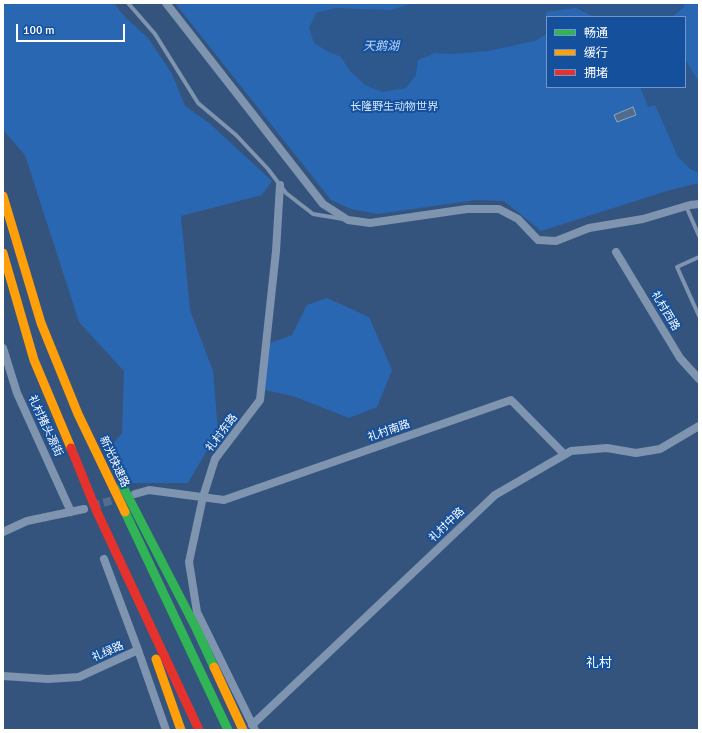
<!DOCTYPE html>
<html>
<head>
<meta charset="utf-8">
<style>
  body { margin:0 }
  #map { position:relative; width:702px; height:733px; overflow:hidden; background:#34547e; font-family:Signika,"Noto Sans SC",sans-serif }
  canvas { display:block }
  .frame { position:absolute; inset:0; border:4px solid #fff; pointer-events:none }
  .legend { position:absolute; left:546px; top:16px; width:140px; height:72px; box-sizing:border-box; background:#15509d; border:1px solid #7396c4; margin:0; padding:5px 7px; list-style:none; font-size:12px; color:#fff }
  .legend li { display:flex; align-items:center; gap:8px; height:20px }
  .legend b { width:20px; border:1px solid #7396c4 }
  .scale { position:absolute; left:16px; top:24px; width:109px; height:18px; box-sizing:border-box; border:2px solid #fff; border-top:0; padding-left:5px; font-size:12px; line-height:14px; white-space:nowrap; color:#fff; -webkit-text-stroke:3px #15509d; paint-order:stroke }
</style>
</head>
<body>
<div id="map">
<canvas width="702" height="733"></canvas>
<div class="frame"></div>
<ul class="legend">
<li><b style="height:5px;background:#30b455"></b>畅通</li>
<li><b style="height:5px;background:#ff9f0a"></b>缓行</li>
<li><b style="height:5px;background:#e5322d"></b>拥堵</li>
</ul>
<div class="scale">100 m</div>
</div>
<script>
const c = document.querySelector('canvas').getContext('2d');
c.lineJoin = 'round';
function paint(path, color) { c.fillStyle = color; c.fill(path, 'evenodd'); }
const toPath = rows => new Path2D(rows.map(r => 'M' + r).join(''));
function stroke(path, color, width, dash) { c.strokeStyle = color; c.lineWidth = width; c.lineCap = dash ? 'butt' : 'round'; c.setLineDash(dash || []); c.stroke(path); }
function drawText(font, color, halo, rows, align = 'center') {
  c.font = font + ' Signika,"Noto Sans SC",sans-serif'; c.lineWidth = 4; c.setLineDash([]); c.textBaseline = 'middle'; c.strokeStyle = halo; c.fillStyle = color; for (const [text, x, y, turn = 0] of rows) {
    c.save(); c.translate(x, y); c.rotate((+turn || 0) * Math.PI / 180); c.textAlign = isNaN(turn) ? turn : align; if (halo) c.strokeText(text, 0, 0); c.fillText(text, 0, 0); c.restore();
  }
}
paint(toPath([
  [3,3,114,3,124,16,148,38,172,74,185,106,209,123,272,181,262,195,181,216,190,310,213,371,218,431,188,483,133,483,112,445,122,433,124,371,79,322,25,155,3,130],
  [175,3,699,3,699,183,670,190,541,231,504,201,475,200,378,214,351,209,331,200],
  [547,17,685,17,685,87,547,87],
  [327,298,369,317,392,370,377,407,349,418,293,396,265,390,268,344,292,335,307,305]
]), '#2a67b3');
paint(toPath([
  [413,3,685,3,683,8,672,17,594,17,576,8,546,12,547,34,535,41,488,51,451,54,435,53,418,60,416,75,406,88,382,92,365,85,349,70,341,57,327,51,314,43,309,28,316,13,335,8,391,10],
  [685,59,699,82,699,172,697,172,690,169,678,157,655,105,648,107,640,87,685,87]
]), '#2d588e');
const building = toPath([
  [633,107,636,115,617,122,614,115,633,107]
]);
paint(building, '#516b8c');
stroke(building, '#93a5bd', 1);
stroke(toPath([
  [92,506,121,498]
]), '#526e91', 8, [8, 4]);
stroke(toPath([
  [128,3,155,34,198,103,236,135,268,169,286,193,313,214,343,219],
  [686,206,699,236],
  [699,257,677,267,699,316]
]), '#7f94af', 4);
stroke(toPath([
  [166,3,323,204,348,220,370,223,467,209,499,209,518,219,538,240,556,241,589,228,643,219,690,205,699,204],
  [616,252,680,358,699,379],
  [3,348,17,393,71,512],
  [135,494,149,490,224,500,511,400,564,454],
  [3,532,27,521,84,509],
  [104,559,138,650],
  [3,676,48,679,79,677,138,650,166,730],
  [252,725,495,495,571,451,607,448,636,453,660,449,699,426],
  [255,730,197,612,189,562,203,497,215,459,260,400,276,251,280,185]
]), '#7f94af', 8);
stroke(toPath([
  [122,485,196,628,214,667],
  [125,512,228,730]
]), '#30b455', 9);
stroke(toPath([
  [3,196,41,323,78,414,125,512],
  [3,253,34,360,71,448],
  [156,659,181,730],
  [214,667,243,730]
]), '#ff9f0a', 9);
stroke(toPath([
  [71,448,97,512,199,730]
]), '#e5322d', 9);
drawText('11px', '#d4e7fd', '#15509d', [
  ["长隆野生动物世界",394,107]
]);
drawText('11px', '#fff', '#15509d', [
  ["礼村西路",665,311,59],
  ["礼村猪头源街",45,426,65],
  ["礼村南路",389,431,-19],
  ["礼村东路",222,433,-53],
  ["新光快速路",114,462,65],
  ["礼村中路",447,525,-44],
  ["礼绿路",108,652,-24]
]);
drawText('italic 12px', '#b9d6f9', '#15509d', [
  ["天鹅湖",381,47]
]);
drawText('13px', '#fff', '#15509d', [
  ["礼村",599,664]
]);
</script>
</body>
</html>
